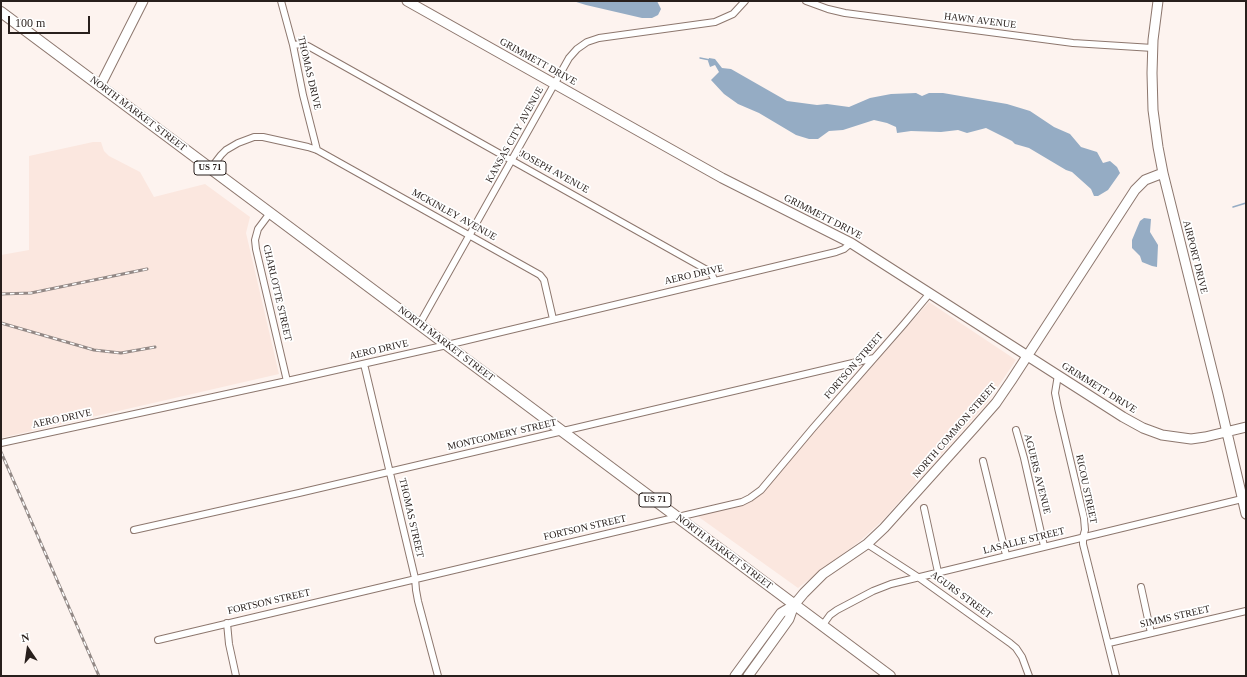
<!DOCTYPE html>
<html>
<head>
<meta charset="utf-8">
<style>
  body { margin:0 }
  #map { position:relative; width:1247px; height:677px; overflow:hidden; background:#fdf3ef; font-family:Georgia,serif }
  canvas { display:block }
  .frame { position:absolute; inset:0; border:2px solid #281f1c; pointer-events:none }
  .north { position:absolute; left:8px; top:629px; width:40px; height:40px; -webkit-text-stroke:3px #fff; paint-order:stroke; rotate:347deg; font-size:11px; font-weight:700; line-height:16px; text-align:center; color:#281f1c }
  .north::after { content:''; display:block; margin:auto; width:14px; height:18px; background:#281f1c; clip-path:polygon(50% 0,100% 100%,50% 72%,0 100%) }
  .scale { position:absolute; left:8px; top:16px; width:82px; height:18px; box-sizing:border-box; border:2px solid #281f1c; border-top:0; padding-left:5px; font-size:12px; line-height:14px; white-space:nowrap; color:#281f1c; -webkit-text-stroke:3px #fff; paint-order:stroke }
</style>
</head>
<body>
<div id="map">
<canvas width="1247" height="677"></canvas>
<div class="frame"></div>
<div class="north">N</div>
<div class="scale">100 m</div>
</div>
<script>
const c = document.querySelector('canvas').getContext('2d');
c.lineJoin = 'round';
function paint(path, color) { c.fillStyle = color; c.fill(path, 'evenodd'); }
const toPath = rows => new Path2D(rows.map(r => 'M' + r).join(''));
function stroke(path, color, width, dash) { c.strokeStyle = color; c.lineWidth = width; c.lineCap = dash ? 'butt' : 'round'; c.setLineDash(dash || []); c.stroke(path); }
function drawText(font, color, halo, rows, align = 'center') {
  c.font = font + ' Georgia,serif'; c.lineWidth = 3.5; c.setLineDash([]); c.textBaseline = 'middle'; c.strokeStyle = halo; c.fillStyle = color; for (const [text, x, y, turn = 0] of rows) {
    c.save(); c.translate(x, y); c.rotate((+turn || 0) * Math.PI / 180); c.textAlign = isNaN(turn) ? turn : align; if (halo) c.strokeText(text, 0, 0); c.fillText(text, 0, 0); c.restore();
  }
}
paint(toPath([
  [93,142,101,142,104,151,109,156,140,172,154,197,205,184,250,217,246,233,279,374,1,438,1,255,29,250,29,156],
  [929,302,1016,360,987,403,882,521,860,541,798,588,696,515,745,502,764,492,791,458]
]), '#fbe7df');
paint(toPath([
  [573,1,657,1,661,9,658,15,652,18,642,18,586,5],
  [709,58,715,59,722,68,731,69,787,101,817,105,827,104,849,107,870,98,891,94,916,93,922,96,929,93,943,93,1007,104,1030,111,1054,127,1070,134,1081,147,1097,152,1103,163,1110,161,1117,167,1120,173,1108,190,1098,196,1094,196,1091,189,1072,172,1066,170,1029,148,1015,144,1012,141,986,128,967,133,958,130,941,132,911,131,897,133,896,127,887,123,874,120,843,130,829,131,818,139,809,139,796,135,759,113,738,104,724,94,711,80,719,72,715,65,710,67,708,61],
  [1144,218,1151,219,1150,232,1158,245,1157,267,1152,266,1142,262,1140,256,1132,248,1132,240,1137,228,1140,221]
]), '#95acc4');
stroke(toPath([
  [700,58,710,60],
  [1233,207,1246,203]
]), '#95acc4', 1.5);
const street = toPath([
  [281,1,293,45,303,95,317,150],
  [806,1,828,9,845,13,1073,43,1153,48],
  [293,45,302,44,308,46,707,270,712,275,715,281],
  [211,168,221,155,226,150,238,143,254,137,263,137,308,147,317,150,540,275,544,280,553,319],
  [270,213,258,229,255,240,256,249,287,381],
  [419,325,569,58,577,49,587,42,599,38,715,22,733,14,745,1],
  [364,364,415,578,416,590,418,601,438,676],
  [1058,375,1055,393,1058,408,1084,518,1085,530,1083,537,1083,544,1116,676],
  [1016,430,1024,458,1044,546],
  [1,443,287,381,447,345,836,252,844,249,851,243],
  [983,461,1006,555],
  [924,508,938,572],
  [134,530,299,493,874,358],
  [867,544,918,577,1010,643,1016,648,1022,657,1029,676],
  [1141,587,1151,633],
  [227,623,229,644,236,676],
  [822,626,830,615,837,610,873,591,891,584,1242,499],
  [158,640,678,517,742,502,750,498,761,490,813,428,904,324,930,293],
  [1109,643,1246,611]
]);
const secondary = toPath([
  [407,1,722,178,851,243,1123,417,1143,428,1162,435,1191,439,1205,437,1246,427],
  [1158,1,1153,40,1152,73,1153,110,1158,147,1163,173,1218,394,1246,514],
  [100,86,143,1],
  [735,676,781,613,794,605,804,593,823,574,867,544,884,528,974,428,996,403,1011,381,1135,190,1145,180,1163,173],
  [748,676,789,619,794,605]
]);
const primary = toPath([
  [1,12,890,676]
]);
stroke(street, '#8d776e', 8);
stroke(secondary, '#8d776e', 11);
stroke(primary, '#8d776e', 12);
stroke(street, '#fff', 6);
stroke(secondary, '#fff', 9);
stroke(primary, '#fff', 10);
const rail = toPath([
  [1,294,31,293,147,269],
  [1,323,94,350,121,353,155,347],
  [1,452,99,676]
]);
stroke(rail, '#928885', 3);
stroke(rail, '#fff', 1.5, [4.5]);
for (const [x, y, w] of [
  [210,168,32],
  [655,500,32]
]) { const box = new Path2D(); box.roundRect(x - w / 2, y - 7, w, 14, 3); c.fillStyle = '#fff'; c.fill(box); stroke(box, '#281f1c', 1); }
drawText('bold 9px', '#281f1c', null, [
  ["US 71",210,168],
  ["US 71",655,500]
]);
drawText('10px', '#281f1c', '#fff', [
  ["HAWN AVENUE",980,21,7],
  ["GRIMMETT DRIVE",538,62,29],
  ["THOMAS DRIVE",309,73,77],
  ["NORTH MARKET STREET",138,114,37],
  ["KANSAS CITY AVENUE",515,135,-61],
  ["JOSEPH AVENUE",554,172,29],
  ["MCKINLEY AVENUE",454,215,29],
  ["GRIMMETT DRIVE",823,217,27],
  ["AIRPORT DRIVE",1195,257,76],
  ["AERO DRIVE",694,275,-13],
  ["CHARLOTTE STREET",277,293,77],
  ["NORTH MARKET STREET",446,344,37],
  ["AERO DRIVE",379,350,-13],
  ["FORTSON STREET",854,366,-49],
  ["GRIMMETT DRIVE",1099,388,32],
  ["AERO DRIVE",62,419,-12],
  ["NORTH COMMON STREET",955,431,-49],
  ["MONTGOMERY STREET",502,435,-13],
  ["AGUERS AVENUE",1037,474,76],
  ["RICOU STREET",1086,489,78],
  ["THOMAS STREET",411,518,77],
  ["FORTSON STREET",585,528,-13],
  ["LASALLE STREET",1024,541,-14],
  ["NORTH MARKET STREET",724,552,37],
  ["AGURS STREET",961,595,36],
  ["FORTSON STREET",269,602,-13],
  ["SIMMS STREET",1175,617,-13]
]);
</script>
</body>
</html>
